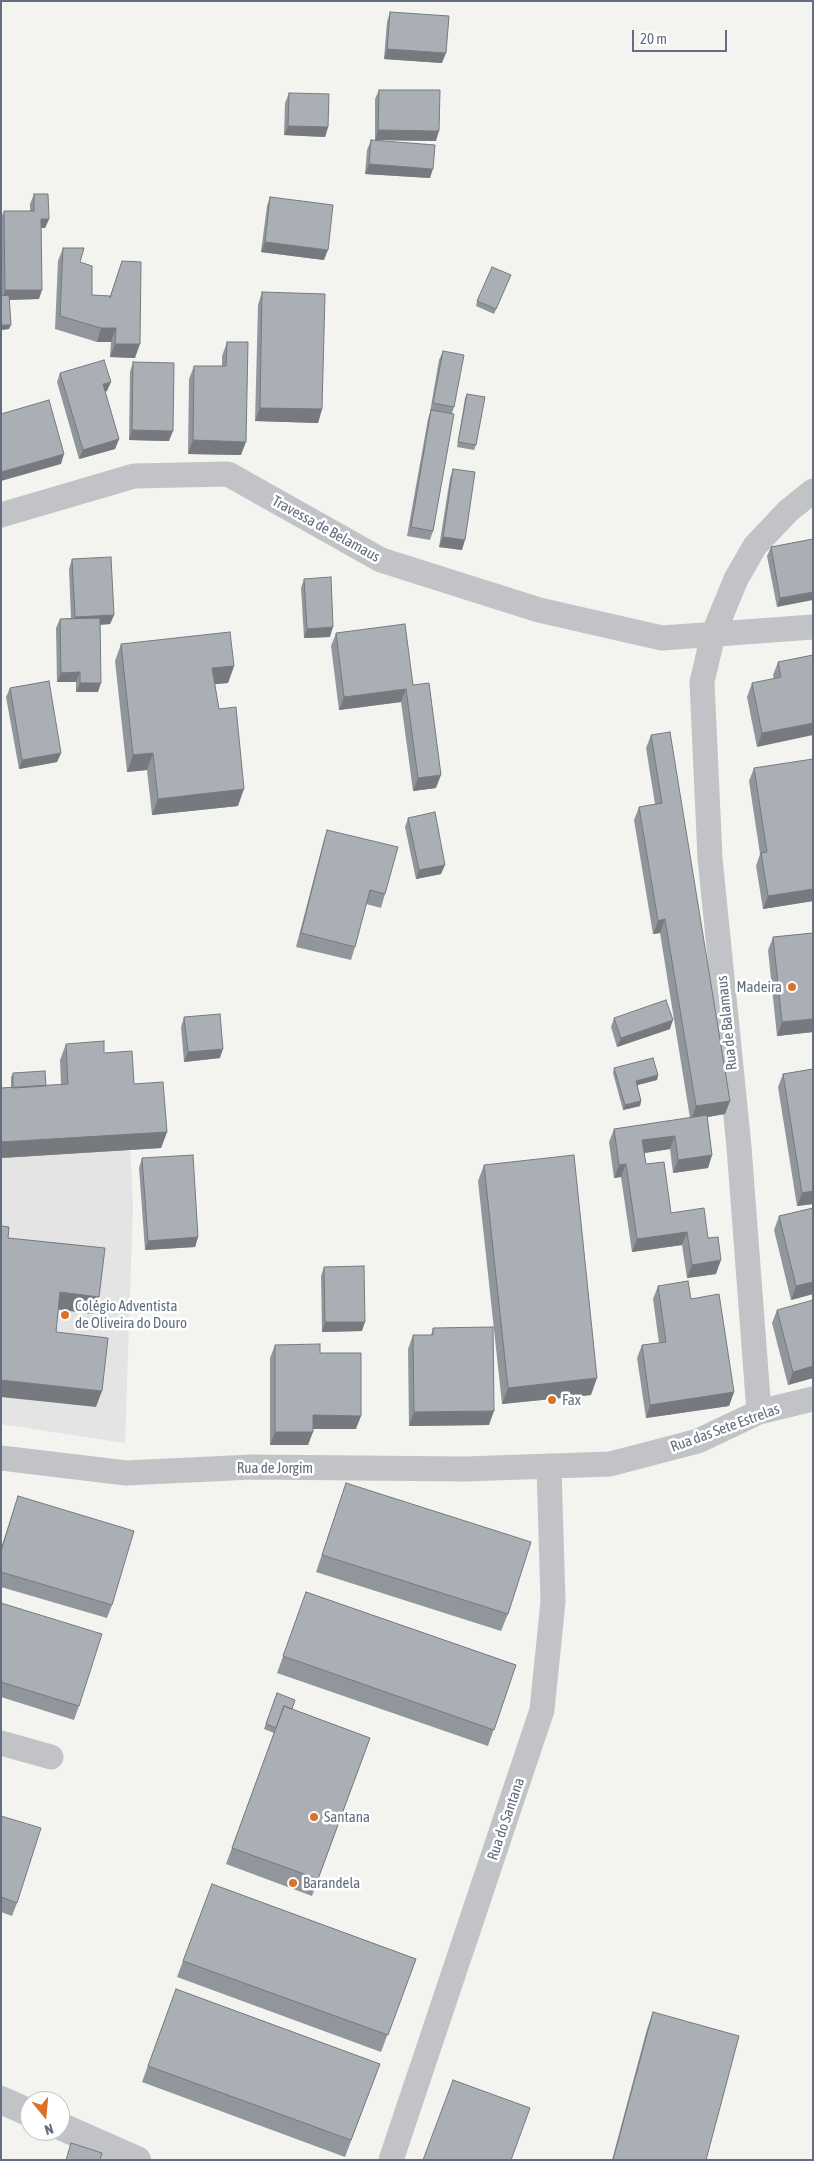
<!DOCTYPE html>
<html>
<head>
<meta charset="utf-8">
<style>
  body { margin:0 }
  #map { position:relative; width:814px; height:2161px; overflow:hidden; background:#f3f4ef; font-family:"Asap Condensed",sans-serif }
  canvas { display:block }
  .frame { position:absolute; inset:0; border:2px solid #636e80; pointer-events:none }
  .north { position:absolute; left:20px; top:2091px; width:50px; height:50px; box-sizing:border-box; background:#fff; border:1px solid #c1c5cc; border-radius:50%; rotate:163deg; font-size:14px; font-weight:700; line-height:20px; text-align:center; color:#636e80 }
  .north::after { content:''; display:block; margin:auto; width:18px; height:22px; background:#dc7127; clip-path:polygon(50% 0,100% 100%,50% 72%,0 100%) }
  .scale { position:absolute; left:632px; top:30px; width:95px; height:22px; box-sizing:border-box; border:2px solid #636e80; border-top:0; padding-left:6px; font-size:15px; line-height:18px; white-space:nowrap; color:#636e80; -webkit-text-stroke:4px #fff; paint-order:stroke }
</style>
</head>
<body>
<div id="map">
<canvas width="814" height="2161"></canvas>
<div class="frame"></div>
<div class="north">N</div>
<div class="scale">20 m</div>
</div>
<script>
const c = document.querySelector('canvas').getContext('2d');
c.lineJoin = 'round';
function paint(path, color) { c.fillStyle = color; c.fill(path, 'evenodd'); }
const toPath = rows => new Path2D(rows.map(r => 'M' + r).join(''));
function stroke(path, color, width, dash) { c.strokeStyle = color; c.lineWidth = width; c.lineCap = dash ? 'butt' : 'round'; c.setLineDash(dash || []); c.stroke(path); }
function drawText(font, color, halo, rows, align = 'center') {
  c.font = font + ' "Asap Condensed",sans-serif'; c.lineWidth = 5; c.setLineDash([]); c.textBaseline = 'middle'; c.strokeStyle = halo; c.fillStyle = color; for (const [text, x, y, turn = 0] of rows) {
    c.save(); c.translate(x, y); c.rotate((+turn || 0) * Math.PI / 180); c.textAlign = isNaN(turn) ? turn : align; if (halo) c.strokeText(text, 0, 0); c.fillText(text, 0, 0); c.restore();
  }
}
paint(toPath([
  [128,1099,133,1206,125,1443,1,1424,1,1101]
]), '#e3e4e3');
stroke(toPath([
  [1,515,134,476,228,474,381,560,539,610,662,638,813,627],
  [759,1412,739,1147,710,858,702,682,713,635,736,579,755,546,788,511,813,491],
  [1,1458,126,1473,252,1467,465,1469,610,1464,698,1441,759,1412,813,1399],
  [1,1743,51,1757],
  [391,2160,542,1710,553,1602,549,1466]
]), '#c1c3c7', 25);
stroke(toPath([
  [1,2100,30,2113],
  [60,2126,137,2160]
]), '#c1c3c7', 28);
paint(toPath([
  [390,12,442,63,384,59,387,22],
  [379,90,436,141,375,140,375,99],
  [289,93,328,127,325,137,284,135,285,103],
  [371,140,430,178,365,174,367,150],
  [34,194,49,219,45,228,41,228,39,299,9,300,9,329,1,330,1,218,4,211,30,211,30,204],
  [270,197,324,260,261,252,267,206],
  [63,248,80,262,92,295,110,296,122,261,135,358,110,357,111,342,97,342,55,329,58,261],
  [511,275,494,314,476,306,477,301],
  [262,292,322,409,318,423,255,421,258,305],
  [227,342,241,455,188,454,189,379,194,366,222,366,222,356],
  [443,351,454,407,452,413,433,531,430,540,407,536,428,419,430,412,439,360],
  [133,362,169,441,129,440,130,372],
  [60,373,107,391,105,392,119,439,115,449,79,459,57,382],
  [467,394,476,445,474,450,457,447,465,398],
  [453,469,462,550,439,547,450,478],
  [813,539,777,607,767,556,771,547],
  [72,559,114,615,110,624,100,625,98,692,76,692,76,682,57,682,56,628,60,619,71,618,69,569],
  [304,579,330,637,304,638,301,588],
  [336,633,413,685,436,788,413,791,401,702,339,710,331,646],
  [121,644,234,666,228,683,215,684,219,709,238,806,152,815,147,770,127,772,115,661],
  [813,655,757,747,747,697,752,683,774,679,773,675,778,662],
  [10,688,61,753,57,762,19,769,6,697],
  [651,735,730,1101,725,1114,707,1117,712,1155,708,1168,673,1173,670,1149,644,1153,646,1164,671,1213,708,1238,716,1274,687,1278,682,1245,632,1252,621,1177,614,1178,609,1142,614,1129,690,1118,660,933,653,934,634,820,639,807,655,804,646,748],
  [754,768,813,901,763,909,756,866,760,854,749,781],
  [408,818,441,874,416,879,405,827],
  [327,830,385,894,381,908,366,904,355,947,351,960,296,947,323,843],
  [813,933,813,1032,777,1036,768,950,773,937],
  [184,1017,220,1058,184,1062,181,1027],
  [614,1018,670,1029,617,1047,611,1027],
  [66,1044,104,1053,134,1084,167,1132,161,1148,1,1158,1,1088,11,1088,11,1077,13,1073,46,1086,61,1085,60,1060],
  [614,1068,658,1075,657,1080,637,1085,641,1101,640,1106,623,1110,613,1073],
  [813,1069,813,1204,797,1206,778,1087,783,1074],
  [142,1158,198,1237,195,1247,145,1250,139,1168],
  [484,1165,591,1395,502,1404,478,1181],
  [813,1208,813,1294,791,1300,774,1230,779,1216],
  [324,1267,362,1331,322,1332,321,1276],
  [658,1286,691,1299,734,1392,729,1406,646,1418,637,1358,642,1345,659,1343,653,1299],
  [777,1310,813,1378,788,1385,772,1323],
  [433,1328,489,1425,409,1426,408,1349,413,1335,431,1335],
  [275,1345,320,1353,356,1429,313,1429,308,1445,270,1445,270,1358],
  [346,1483,508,1614,501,1631,316,1572],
  [18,1496,112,1605,107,1618,1,1587,1,1548],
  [306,1592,516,1665,488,1746,277,1673],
  [1,1603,79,1706,74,1720,1,1697],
  [277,1693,292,1709,370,1738,312,1896,226,1864,274,1733,264,1729],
  [1,1816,17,1903,12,1916,1,1912],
  [212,1884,416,1959,381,2052,177,1977],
  [176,1989,380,2064,345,2157,142,2082],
  [653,2012,706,2160,612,2160,647,2029]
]), '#91969c');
paint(toPath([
  [387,49,446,53,442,63,384,59],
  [288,126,328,127,325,137,284,135],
  [378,130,439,131,436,141,375,140],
  [369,164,433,169,430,178,365,174],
  [41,219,49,219,45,228,38,228],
  [265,242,328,250,324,260,261,252],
  [5,290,42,290,39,299,2,300],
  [1,325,11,325,9,329,1,330],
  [101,328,116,328,111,342,97,342],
  [115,344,140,344,135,358,110,357],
  [111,382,107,391,100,394,103,384],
  [260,408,322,409,318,423,255,421],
  [132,430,173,431,169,441,129,440],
  [119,439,115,449,79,459,83,450],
  [193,440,246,442,241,455,188,454],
  [64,454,61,464,1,481,1,472],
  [443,537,465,540,462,550,439,547],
  [813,592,813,600,777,607,780,598],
  [114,615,110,624,71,626,75,617],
  [333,627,330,637,304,638,307,629],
  [234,666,228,683,206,685,212,668],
  [80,672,76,682,57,682,61,673],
  [80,683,101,683,98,692,76,692],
  [406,689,401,702,339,710,344,697],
  [813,723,813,735,757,747,762,733],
  [61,753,57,762,19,769,22,760],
  [153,753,147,770,127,772,133,755],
  [441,775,436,788,413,791,418,778],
  [244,789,238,806,152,815,158,799],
  [445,865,441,874,416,879,419,870],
  [813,889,813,901,763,909,768,896],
  [665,919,660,933,653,934,658,921],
  [813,1019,813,1032,777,1036,782,1022],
  [673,1020,670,1029,617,1047,621,1038],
  [223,1049,220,1058,184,1062,188,1052],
  [658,1075,657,1080,634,1086,636,1081],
  [641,1101,640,1106,623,1110,625,1105],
  [730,1101,725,1114,691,1120,696,1106],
  [167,1132,161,1148,1,1158,1,1142],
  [675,1136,670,1149,638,1154,642,1140],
  [712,1155,708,1168,673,1173,678,1160],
  [626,1164,621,1177,614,1178,619,1165],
  [813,1191,813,1204,797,1206,802,1193],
  [687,1232,682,1245,632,1252,637,1239],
  [198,1237,195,1247,145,1250,148,1241],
  [721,1260,716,1274,687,1278,692,1265],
  [813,1282,813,1294,791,1300,796,1286],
  [60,1292,99,1297,93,1314,54,1309],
  [325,1322,365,1322,362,1331,322,1332],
  [813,1366,813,1378,788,1385,793,1372],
  [597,1378,591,1395,502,1404,508,1388],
  [1,1380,102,1391,96,1407,1,1397],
  [734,1392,729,1406,646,1418,650,1405],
  [494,1411,489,1425,409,1426,414,1412],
  [313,1415,361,1416,356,1429,308,1429],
  [275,1432,313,1432,308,1445,270,1445]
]), '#767a7f');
const building = toPath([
  [390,12,449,16,446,53,387,49,390,12],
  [379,90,440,90,439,131,378,130,379,90],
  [289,93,329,94,328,127,288,126,289,93],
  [371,140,435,145,433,169,369,164,371,140],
  [34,194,48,194,49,219,41,219,42,290,5,290,4,211,34,211,34,194],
  [270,197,333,205,328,250,265,242,270,197],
  [63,248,84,248,80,262,92,266,92,295,110,296,110,298,122,261,141,262,140,344,115,344,116,328,101,328,60,316,63,248],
  [492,267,511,275,496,309,477,301,492,267],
  [262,292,325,294,322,409,260,408,262,292],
  [9,295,11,325,1,325,1,296,9,295],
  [227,342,248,342,246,442,193,440,194,366,226,366,227,342],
  [443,351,464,355,454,407,433,403,443,351],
  [104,360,111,382,103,384,119,439,83,450,60,373,104,360],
  [133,362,174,363,173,431,132,430,133,362],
  [467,394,485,397,476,445,458,442,467,394],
  [49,400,64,454,1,472,1,414,49,400],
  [431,410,454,414,433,531,411,527,431,410],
  [453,469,475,472,465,540,443,537,453,469],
  [813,539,813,592,780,598,771,547,813,539],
  [111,557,114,615,75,617,72,559,111,557],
  [331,577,333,627,307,629,304,579,331,577],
  [100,618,101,683,80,683,80,672,61,673,60,619,100,618],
  [405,624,413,685,429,683,441,775,418,778,406,689,344,697,336,633,405,624],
  [230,632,234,666,212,668,219,709,236,707,244,789,158,799,153,753,133,755,121,644,230,632],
  [813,655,813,723,762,733,752,683,781,677,778,662,813,655],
  [49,681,61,753,22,760,10,688,49,681],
  [670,732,730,1101,696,1106,665,919,658,921,639,807,662,803,651,735,670,732],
  [813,759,813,889,768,896,761,853,767,852,754,768,813,759],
  [435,812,445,865,419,870,408,818,435,812],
  [327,830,398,847,385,894,370,890,355,947,301,933,327,830],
  [813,933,813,1019,782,1022,773,937,813,933],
  [666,1000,673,1020,621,1038,614,1018,666,1000],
  [220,1014,223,1049,188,1052,184,1017,220,1014],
  [104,1041,104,1053,132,1051,134,1084,163,1082,167,1132,1,1142,1,1088,68,1084,66,1044,104,1041],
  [653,1058,658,1075,636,1081,641,1101,625,1105,614,1068,653,1058],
  [813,1069,813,1191,802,1193,783,1074,813,1069],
  [45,1071,46,1086,13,1088,13,1073,45,1071],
  [707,1115,712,1155,678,1160,675,1136,642,1140,646,1164,664,1162,671,1213,704,1208,708,1238,718,1237,721,1260,692,1265,687,1232,637,1239,626,1164,619,1165,614,1129,707,1115],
  [193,1155,198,1237,148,1241,142,1158,193,1155],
  [574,1155,597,1378,508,1388,484,1165,574,1155],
  [813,1208,813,1282,796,1286,779,1216,813,1208],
  [1,1226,9,1227,8,1238,105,1248,99,1297,60,1292,56,1332,108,1338,102,1391,1,1380,1,1226],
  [364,1266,365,1322,325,1322,324,1267,364,1266],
  [688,1281,691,1299,719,1294,734,1392,650,1405,642,1345,666,1342,658,1286,688,1281],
  [813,1300,813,1366,793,1372,777,1310,813,1300],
  [493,1327,494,1411,414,1412,413,1335,433,1335,433,1328,493,1327],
  [320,1344,320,1353,361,1353,361,1416,313,1415,313,1432,275,1432,275,1345,320,1344],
  [346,1483,531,1542,508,1614,322,1555,346,1483],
  [18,1496,134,1531,112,1605,1,1572,1,1551,18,1496],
  [306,1592,516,1665,494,1730,283,1656,306,1592],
  [1,1603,102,1634,79,1706,1,1682,1,1603],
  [277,1693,295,1700,292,1709,284,1706,276,1728,266,1724,277,1693],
  [284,1706,370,1738,318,1879,232,1848,284,1706],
  [1,1816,41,1828,17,1903,1,1897,1,1816],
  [212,1884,416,1959,388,2035,183,1961,212,1884],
  [176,1989,380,2064,351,2140,148,2066,176,1989],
  [653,2012,739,2036,706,2160,613,2160,653,2012],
  [453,2080,530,2108,511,2160,423,2160,453,2080],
  [71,2143,102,2153,100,2160,66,2160,71,2143]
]);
paint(building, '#a9afb5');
stroke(building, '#767a7f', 1);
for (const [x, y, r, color] of [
  [792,987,5,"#dc7127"],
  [65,1315,5,"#dc7127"],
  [552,1400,5,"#dc7127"],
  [314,1817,5,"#dc7127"],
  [293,1883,5,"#dc7127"]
]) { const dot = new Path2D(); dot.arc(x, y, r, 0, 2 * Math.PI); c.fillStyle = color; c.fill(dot); stroke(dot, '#fff', 2); }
drawText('15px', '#636e80', '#fff', [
  ["Travessa de Belamaus",326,529,29],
  ["Rua de Balamaus",727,1023,-96],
  ["Rua das Sete Estrelas",725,1428,-20],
  ["Rua de Jorgim",275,1468],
  ["Rua do Santana",506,1819,-71]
]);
drawText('15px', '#636e80', '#fff', [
  ["Madeira",782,987,"right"],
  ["Colégio Adventista",75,1306],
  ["de Oliveira do Douro",75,1323],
  ["Fax",562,1400],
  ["Santana",324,1817],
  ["Barandela",303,1883]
], 'left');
</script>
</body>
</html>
